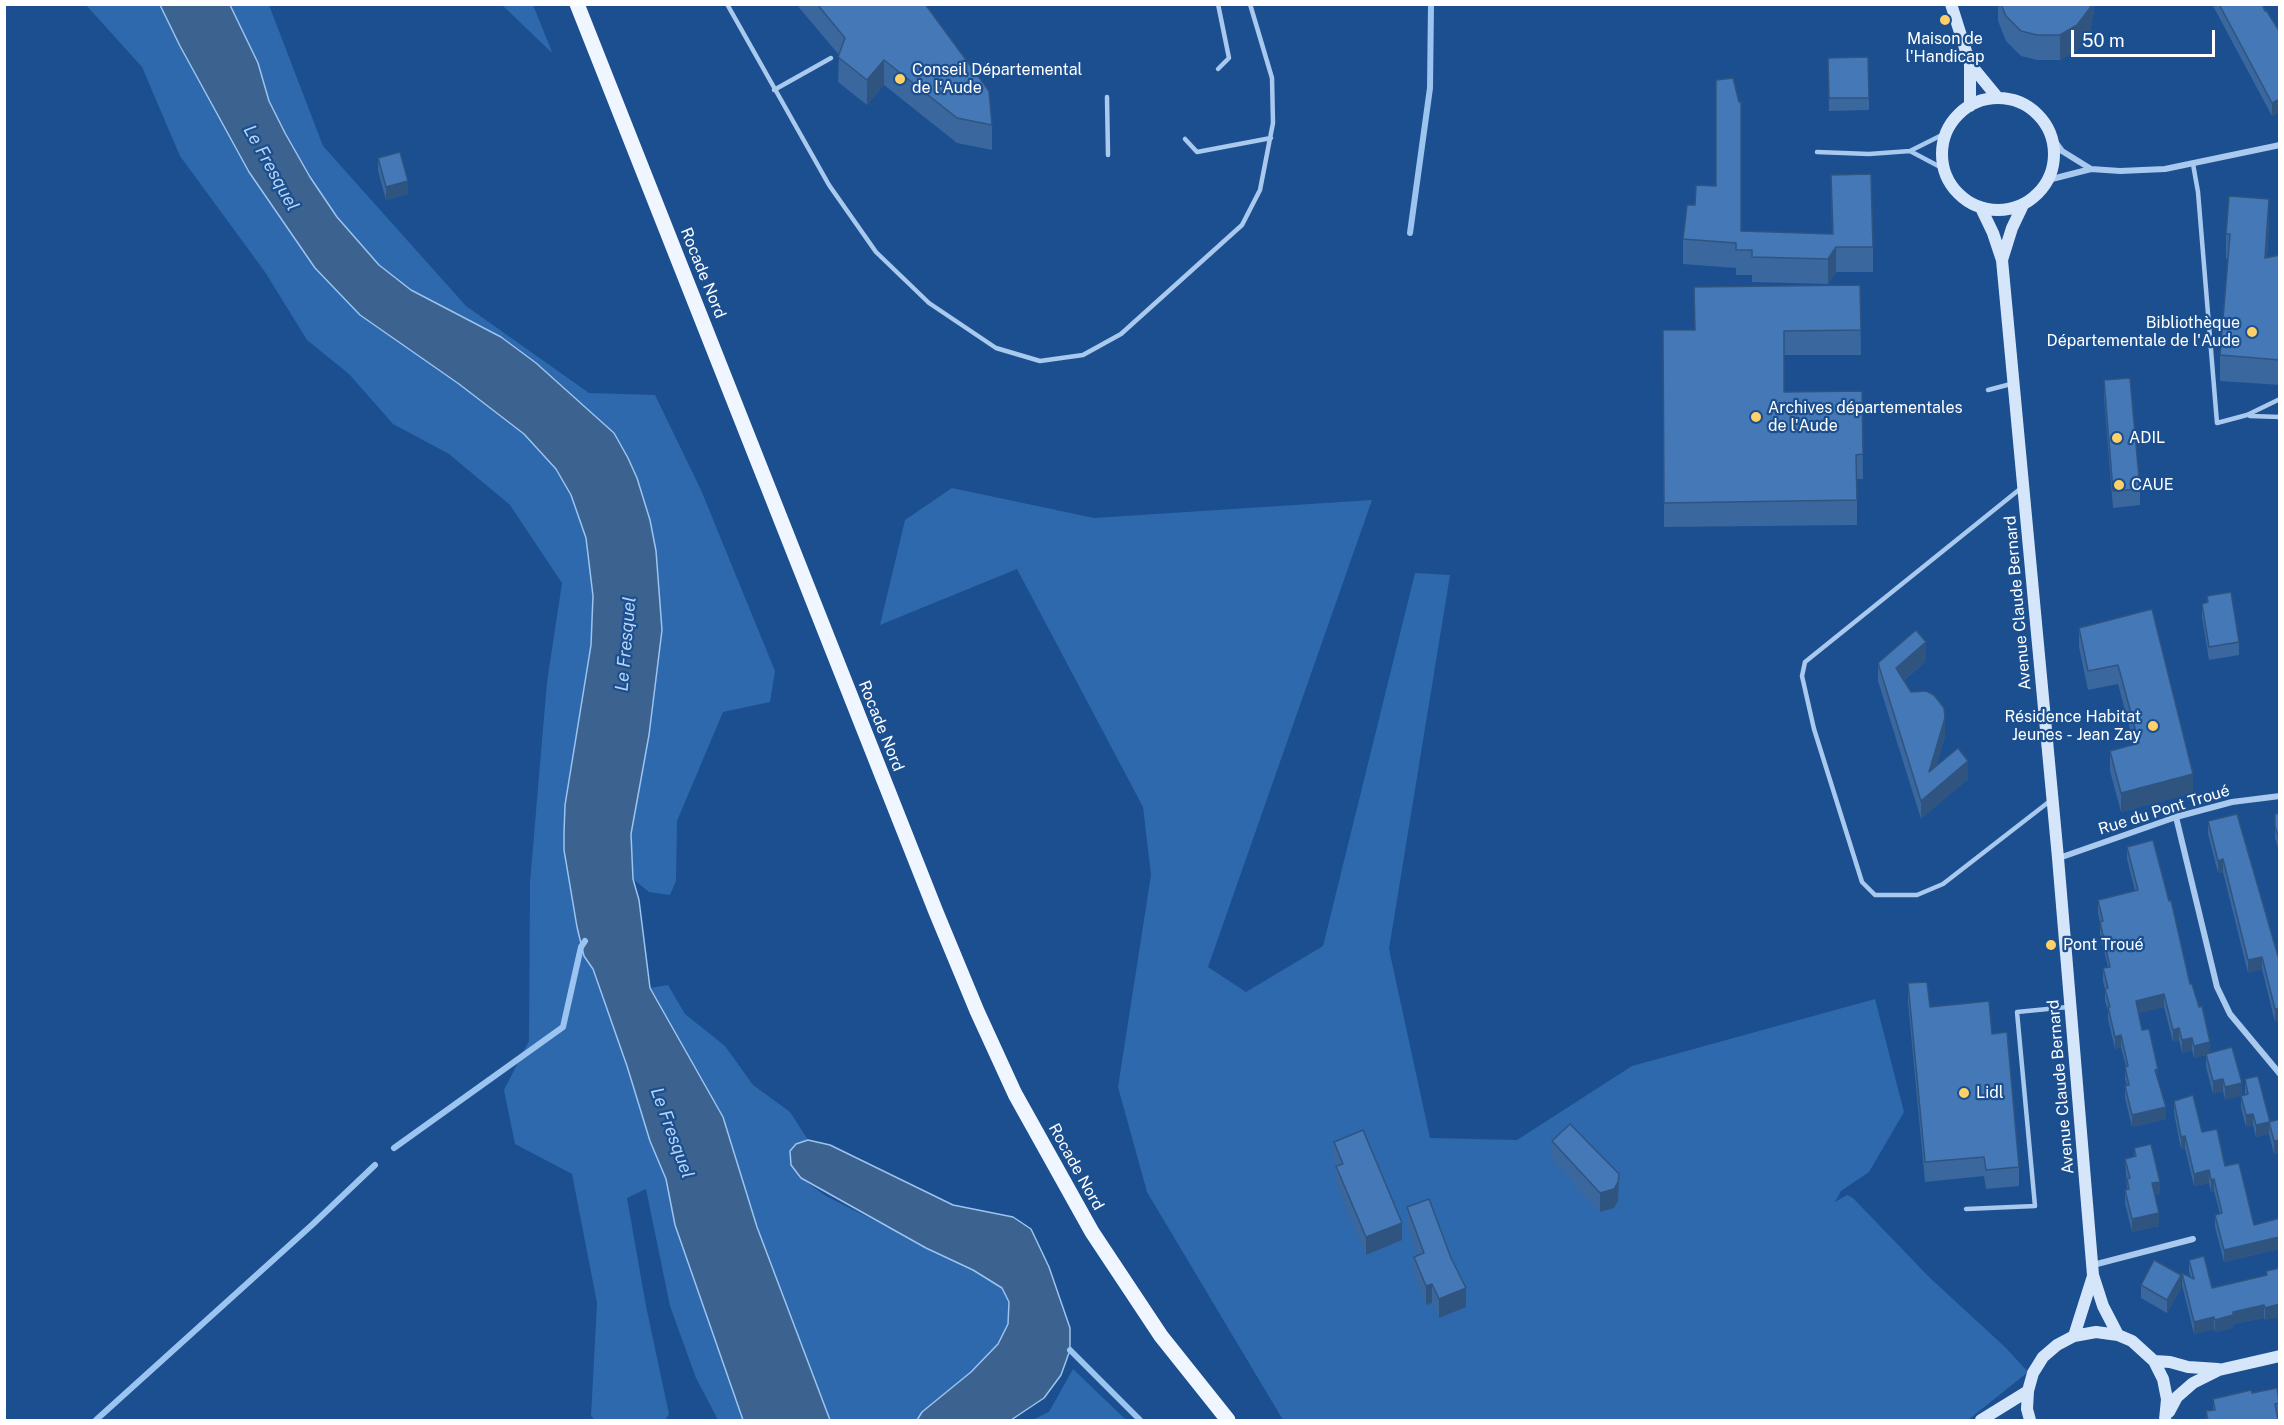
<!DOCTYPE html>
<html>
<head>
<meta charset="utf-8">
<style>
  body { margin:0 }
  #map { position:relative; width:2284px; height:1425px; overflow:hidden; background:#1b4f8f; font-family:"Public Sans",sans-serif }
  canvas { display:block }
  .frame { position:absolute; inset:0; border:6px solid #fff; pointer-events:none }
  .scale { position:absolute; left:2071px; top:30px; width:144px; height:27px; box-sizing:border-box; border:3px solid #fff; border-top:0; padding-left:8px; font-size:18px; line-height:21px; white-space:nowrap; color:#fff; -webkit-text-stroke:4px #1b4f8f; paint-order:stroke }
</style>
</head>
<body>
<div id="map">
<canvas width="2284" height="1425"></canvas>
<div class="frame"></div>
<div class="scale">50 m</div>
</div>
<script>
const c = document.querySelector('canvas').getContext('2d');
c.lineJoin = 'round';
function paint(path, color) { c.fillStyle = color; c.fill(path, 'evenodd'); }
const toPath = rows => new Path2D(rows.map(r => 'M' + r).join(''));
function stroke(path, color, width, dash) { c.strokeStyle = color; c.lineWidth = width; c.lineCap = dash ? 'butt' : 'round'; c.setLineDash(dash || []); c.stroke(path); }
function drawText(font, color, halo, rows, align = 'center') {
  c.font = font + ' "Public Sans",sans-serif'; c.lineWidth = 4.5; c.setLineDash([]); c.textBaseline = 'middle'; c.strokeStyle = halo; c.fillStyle = color; for (const [text, x, y, turn = 0] of rows) {
    c.save(); c.translate(x, y); c.rotate((+turn || 0) * Math.PI / 180); c.textAlign = isNaN(turn) ? turn : align; if (halo) c.strokeText(text, 0, 0); c.fillText(text, 0, 0); c.restore();
  }
}
paint(toPath([
  [86,5,160,5,180,46,249,172,315,268,360,315,459,384,524,434,541,450,562,477,571,495,586,538,593,596,591,645,564,817,564,850,577,927,627,1066,650,1141,666,1179,675,1225,743,1420,718,1420,696,1378,670,1306,646,1189,627,1198,646,1306,669,1414,665,1420,595,1420,591,1416,597,1303,572,1174,515,1144,504,1090,529,1041,530,882,547,682,562,583,510,505,449,454,393,424,349,374,307,340,265,272,180,156,142,67],
  [222,5,269,5,323,146,466,306,589,393,655,395,701,490,775,671,770,702,723,712,677,821,676,881,670,895,649,892,633,879,631,834,649,735,662,630,650,520,637,478,628,458,614,432,556,380,527,370,395,286,319,206],
  [502,5,533,5,552,52,551,52],
  [952,488,1094,518,1372,500,1208,967,1246,992,1323,946,1415,573,1450,575,1389,949,1430,1138,1517,1140,1632,1066,1875,999,1904,1112,1869,1172,1841,1191,1835,1202,1847,1195,1853,1198,1929,1277,2006,1348,2028,1372,1968,1420,1283,1420,1147,1192,1118,1087,1151,875,1143,807,1017,569,880,625,905,520],
  [668,985,685,1014,725,1046,753,1085,790,1112,808,1140,796,1144,801,1178,826,1196,973,1270,1002,1288,1009,1302,1008,1324,999,1344,971,1372,922,1412,917,1420,830,1420,757,1227,723,1117,650,988],
  [1073,1369,1126,1420,1032,1420,1049,1412]
]), '#2e69ad');
const water = toPath([
  [160,5,230,5,258,63,269,101,285,133,310,177,337,217,379,265,411,290,501,337,536,363,614,433,628,458,637,478,650,520,656,551,662,630,649,735,631,834,633,879,639,900,650,988,723,1117,757,1227,830,1420,743,1420,675,1225,666,1179,650,1141,627,1066,593,969,584,956,577,927,564,850,564,833,565,805,591,645,593,596,586,538,571,495,556,469,524,434,459,384,360,315,315,268,249,172,180,46,160,5],
  [808,1140,830,1145,953,1205,1013,1217,1031,1229,1049,1267,1070,1328,1070,1350,1061,1375,1044,1398,1011,1420,917,1420,922,1412,971,1372,998,1344,1008,1324,1009,1302,1002,1288,973,1270,926,1248,801,1178,791,1165,790,1151,796,1144,808,1140]
]);
paint(water, '#3c6290');
stroke(water, '#9cc4f0', 1.5);
stroke(toPath([
  [1410,233,1430,88,1431,4],
  [394,1148,563,1027,581,947,585,941],
  [1070,1350,1140,1420],
  [96,1420,313,1224,375,1165]
]), '#9cc4f0', 6);
stroke(toPath([
  [727,4,829,185,876,252,929,303,996,348,1040,361,1083,355,1121,334,1242,225,1260,190,1273,123,1272,78,1250,4],
  [1218,4,1229,58,1218,69],
  [774,90,831,58],
  [1107,97,1108,155],
  [1185,139,1197,152,1271,138],
  [1910,151,1944,169],
  [1817,152,1869,154,1910,151,1946,133],
  [2193,164,2198,192,2217,423,2247,415,2280,399],
  [1988,390,2011,384],
  [2250,416,2280,417],
  [2020,489,1805,662,1802,676,1814,729,1862,882,1875,895,1917,895,1943,884,2050,801],
  [1966,1209,2035,1206,2017,1012,2068,1007]
]), '#a9c9ee', 4.5);
stroke(toPath([
  [2051,136,2062,151,2091,169],
  [2048,180,2091,169,2120,171,2165,169,2280,145],
  [2176,817,2217,987,2230,1014,2280,1074],
  [2059,858,2176,817,2232,802,2280,796],
  [2093,1265,2193,1239]
]), '#a9c9ee', 6);
stroke(toPath([
  [1951,4,1970,64,1970,106],
  [1970,64,1998,98],
  '1942 154a56 56 0 1 1 112 0a56 56 0 1 1-112 0Z',
  [1981,208,1993,233,2002,260,2058,858,2093,1275,2103,1306,2118,1335],
  [2002,260,2012,228,2023,205],
  [2074,1336,2093,1276],
  [2154,1361,2170,1362,2188,1367,2218,1369],
  [2169,1412,2177,1397,2193,1383,2219,1370,2280,1356],
  [1981,1420,2028,1391],
  [2030,1420,2027,1409,2028,1391,2033,1373,2043,1357,2057,1345,2074,1336,2096,1332,2118,1335,2132,1341,2154,1361,2163,1379,2167,1399,2165,1420]
]), '#d6e6fa', 12);
stroke(toPath([
  [577,4,936,912,977,1011,1015,1094,1092,1232,1161,1336,1228,1420]
]), '#f0f6ff', 15);
paint(toPath([
  [796,4,926,4,926,6,992,125,992,150,957,143,884,85,867,105,838,82,839,55],
  [1998,4,2094,4,2094,11,2090,33,2077,50,2060,60,2037,60,2021,56,2006,41,1998,21],
  [2212,4,2262,4,2280,32,2280,111,2272,116],
  [1828,58,1869,98,1869,110,1829,111],
  [378,158,408,194,386,200,378,171],
  [1831,175,1873,247,1873,272,1836,272,1828,284,1752,282,1752,275,1736,275,1736,268,1683,264,1683,239,1741,231,1832,234],
  [2269,225,2267,257,2280,255,2280,385,2220,381,2220,355,2228,259,2226,259,2226,234],
  [1860,285,1861,355,1784,355,1784,392,1862,391,1863,479,1857,479,1857,525,1664,527,1663,330,1695,330],
  [2104,380,2140,489,2140,505,2113,508,2104,397],
  [2207,596,2239,642,2239,655,2209,660,2202,617,2202,604,2207,603],
  [2152,609,2193,793,2121,812,2110,771,2110,751,2134,744,2118,684,2088,690,2079,647,2079,628],
  [1926,661,1904,680,1911,692,1945,736,1936,766,1968,779,1921,819,1878,681,1878,663],
  [2280,813,2280,854,2275,838,2275,814],
  [2208,821,2280,963,2280,1020,2275,1022,2262,969,2248,973,2223,872,2218,873,2208,834],
  [2127,847,2190,984,2210,1053,2232,1047,2225,1100,2223,1091,2213,1094,2206,1067,2206,1055,2194,1058,2192,1050,2182,1053,2179,1040,2173,1042,2164,1007,2138,1013,2142,1030,2158,1081,2166,1119,2132,1127,2125,1098,2125,1086,2127,1085,2125,1079,2126,1067,2121,1047,2115,1049,2108,1019,2108,1011,2105,1001,2105,989,2103,981,2103,968,2108,967,2100,934,2100,922,2098,913,2098,900,2135,891,2127,859],
  [1908,983,1930,1007,1992,1034,2019,1167,2019,1186,1986,1189,1984,1176,1925,1182,1908,1002],
  [2245,1079,2270,1122,2280,1119,2280,1152,2274,1154,2269,1134,2256,1137,2253,1125,2246,1127,2241,1107,2241,1096,2245,1095],
  [2174,1101,2202,1132,2225,1166,2254,1225,2280,1218,2280,1250,2279,1249,2224,1262,2215,1227,2215,1215,2220,1214,2214,1191,2211,1192,2209,1183,2194,1186,2185,1148,2181,1149,2174,1113],
  [1552,1141,1619,1193,1618,1201,1614,1208,1600,1212,1552,1160],
  [1334,1142,1402,1240,1366,1255,1336,1184,1336,1166,1334,1160],
  [2134,1148,2160,1194,2155,1195,2159,1226,2132,1232,2125,1203,2125,1190,2127,1189,2125,1159,2134,1157],
  [2278,1171,2280,1171,2280,1192,2278,1184],
  [1407,1207,1466,1307,1439,1318,1432,1303,1426,1305,1414,1276,1414,1257,1418,1256,1407,1226],
  [2189,1260,2212,1288,2266,1275,2266,1271,2280,1268,2265,1320,2264,1318,2233,1324,2233,1328,2215,1332,2214,1329,2194,1334,2182,1285,2182,1273,2191,1278,2189,1272],
  [2141,1285,2181,1288,2167,1313,2141,1298],
  [2252,1393,2279,1403,2279,1415,2277,1416,2278,1420,2206,1420,2206,1411,2213,1410,2213,1399]
]), '#3a679d');
paint(toPath([
  [2091,4,2094,4,2094,11,2090,33,2077,50,2060,60,2060,35],
  [884,60,884,85,867,105,867,80],
  [2280,99,2280,111,2272,116,2272,103],
  [408,181,408,194,386,200,386,187],
  [2269,199,2269,225,2265,283,2265,258],
  [1836,247,1836,272,1828,284,1828,259],
  [1926,642,1926,661,1896,686,1896,668],
  [1945,718,1945,736,1929,790,1929,772],
  [1968,761,1968,779,1921,819,1921,801],
  [2193,774,2193,793,2121,812,2121,793],
  [2223,859,2223,872,2218,873,2218,861],
  [2262,957,2262,969,2248,973,2248,960],
  [2164,994,2164,1007,2136,1014,2136,1001],
  [2280,1008,2280,1020,2275,1022,2275,1009],
  [2179,1028,2179,1040,2173,1042,2173,1030],
  [2121,1035,2121,1047,2115,1049,2115,1037],
  [2192,1038,2192,1050,2182,1053,2182,1040],
  [2210,1042,2210,1054,2194,1058,2194,1046],
  [2158,1069,2158,1081,2155,1070],
  [2223,1079,2223,1091,2213,1094,2213,1081],
  [2242,1083,2242,1096,2225,1100,2225,1087],
  [2166,1107,2166,1119,2132,1127,2132,1115],
  [2253,1114,2253,1125,2246,1127,2246,1115],
  [2269,1122,2269,1134,2256,1137,2256,1125],
  [2185,1136,2185,1148,2181,1149,2181,1137],
  [2280,1140,2280,1152,2274,1154,2274,1141],
  [2209,1170,2209,1183,2194,1186,2194,1174],
  [1619,1174,1618,1201,1614,1208,1600,1212,1600,1193],
  [2214,1179,2214,1191,2211,1192,2211,1180],
  [2160,1182,2160,1194,2152,1196,2152,1183],
  [2159,1213,2159,1226,2132,1232,2132,1219],
  [1402,1223,1402,1240,1366,1255,1366,1237],
  [2279,1237,2279,1249,2224,1262,2224,1250],
  [2181,1275,2181,1288,2167,1313,2167,1300],
  [1432,1284,1432,1303,1426,1305,1426,1286],
  [1466,1288,1466,1307,1439,1318,1439,1299],
  [2280,1304,2280,1317,2265,1320,2265,1308],
  [2264,1305,2264,1318,2233,1324,2233,1328,2215,1332,2215,1320,2233,1312],
  [2214,1317,2214,1329,2194,1334,2194,1322]
]), '#305480');
const building = toPath([
  [817,4,925,4,989,91,992,125,957,118,884,60,867,80,838,57,845,38,817,4],
  [2001,4,2091,4,2090,8,2077,25,2060,35,2037,35,2021,31,2006,16,2001,4],
  [2219,4,2262,4,2265,11,2266,10,2280,32,2280,99,2272,103,2219,4],
  [1868,57,1869,98,1829,98,1828,58,1868,57],
  [1733,78,1739,102,1741,102,1741,231,1833,234,1831,175,1871,174,1873,247,1836,247,1828,259,1752,257,1752,250,1736,250,1736,243,1683,239,1687,205,1695,205,1696,185,1716,186,1716,80,1733,78],
  [400,152,408,181,386,187,378,158,400,152],
  [2229,196,2269,199,2265,258,2280,255,2280,360,2220,355,2230,234,2226,234,2229,196],
  [1860,285,1861,330,1784,331,1784,392,1862,391,1863,454,1856,455,1857,500,1664,503,1663,330,1695,330,1694,287,1860,285],
  [2130,378,2140,489,2113,491,2104,380,2130,378],
  [2231,592,2239,642,2209,647,2202,604,2208,602,2207,596,2231,592],
  [2152,609,2193,774,2121,793,2110,751,2139,743,2118,665,2088,671,2079,628,2152,609],
  [1916,630,1926,642,1896,668,1911,692,1926,691,1934,695,1944,708,1945,718,1929,772,1958,748,1968,761,1921,801,1878,663,1916,630],
  [2280,813,2280,843,2275,826,2275,814,2280,813],
  [2237,814,2280,963,2280,1008,2275,1009,2262,957,2248,960,2223,859,2218,861,2208,821,2237,814],
  [2153,840,2169,901,2171,900,2190,984,2192,984,2199,1007,2202,1006,2210,1042,2194,1046,2192,1038,2182,1040,2179,1028,2173,1030,2164,994,2136,1001,2142,1030,2149,1029,2158,1069,2155,1070,2166,1107,2132,1115,2125,1086,2129,1085,2125,1067,2128,1066,2121,1035,2115,1037,2108,1007,2110,1007,2105,989,2108,988,2103,968,2110,967,2100,922,2103,921,2098,900,2138,890,2127,847,2153,840],
  [1927,982,1930,1007,1989,1001,1992,1034,2007,1032,2019,1167,1986,1170,1984,1157,1925,1162,1908,983,1927,982],
  [2232,1047,2242,1083,2225,1087,2223,1079,2213,1081,2206,1054,2232,1047],
  [2258,1076,2270,1122,2256,1125,2253,1114,2246,1115,2241,1096,2248,1094,2245,1079,2258,1076],
  [2193,1095,2202,1132,2217,1129,2225,1166,2239,1163,2254,1225,2280,1218,2280,1238,2279,1237,2224,1250,2215,1215,2222,1213,2214,1179,2211,1180,2209,1170,2194,1174,2185,1136,2181,1137,2174,1101,2193,1095],
  [2280,1119,2280,1140,2274,1141,2269,1122,2280,1119],
  [1570,1124,1619,1174,1618,1182,1614,1189,1600,1193,1552,1141,1570,1124],
  [1363,1130,1402,1223,1366,1237,1336,1166,1343,1164,1334,1142,1363,1130],
  [2151,1144,2160,1182,2152,1183,2159,1213,2132,1219,2125,1190,2129,1189,2127,1179,2130,1178,2125,1159,2136,1156,2134,1148,2151,1144],
  [1429,1199,1451,1258,1466,1288,1439,1299,1432,1284,1426,1286,1414,1257,1424,1253,1407,1207,1429,1199],
  [2204,1256,2212,1288,2267,1275,2266,1271,2280,1268,2280,1304,2265,1308,2264,1305,2233,1312,2233,1315,2215,1320,2214,1317,2194,1322,2182,1273,2194,1279,2189,1260,2204,1256],
  [2154,1260,2181,1275,2167,1300,2141,1285,2154,1260],
  [2277,1388,2279,1403,2275,1404,2278,1420,2208,1420,2206,1411,2215,1410,2213,1399,2251,1390,2252,1393,2277,1388]
]);
paint(building, '#4478b7');
stroke(building, '#305480', 1.5);
for (const [x, y, r, color] of [
  [1945,20,6,"#ffd166"],
  [900,79,6,"#ffd166"],
  [2252,332,6,"#ffd166"],
  [1756,417,6,"#ffd166"],
  [2117,438,6,"#ffd166"],
  [2119,485,6,"#ffd166"],
  [2153,726,6,"#ffd166"],
  [2051,945,6,"#ffd166"],
  [1964,1093,6,"#ffd166"]
]) { const dot = new Path2D(); dot.arc(x, y, r, 0, 2 * Math.PI); c.fillStyle = color; c.fill(dot); stroke(dot, '#1b4f8f', 2); }
drawText('16px', '#fff', '#1b4f8f', [
  ["Maison de",1945,39,"center"],
  ["l'Handicap",1945,57,"center"],
  ["Conseil Départemental",912,70],
  ["de l'Aude",912,88],
  ["Bibliothèque",2240,323,"right"],
  ["Départementale de l'Aude",2240,341,"right"],
  ["Archives départementales",1768,408],
  ["de l'Aude",1768,426],
  ["ADIL",2129,438],
  ["CAUE",2131,485],
  ["Résidence Habitat",2141,717,"right"],
  ["Jeunes - Jean Zay",2141,735,"right"],
  ["Pont Troué",2063,945],
  ["Lidl",1976,1093]
], 'left');
drawText('16px', '#fff', '#1b4f8f', [
  ["Rocade Nord",703,273,68],
  ["Avenue Claude Bernard",2018,603,-95],
  ["Rocade Nord",881,726,68],
  ["Rue du Pont Troué",2164,810,-17],
  ["Avenue Claude Bernard",2061,1087,-95],
  ["Rocade Nord",1076,1167,61]
]);
drawText('italic 18px', '#b5d3f5', '#1b4f8f', [
  ["Le Fresquel",271,168,61],
  ["Le Fresquel",626,644,-85],
  ["Le Fresquel",672,1133,70]
]);
</script>
</body>
</html>
